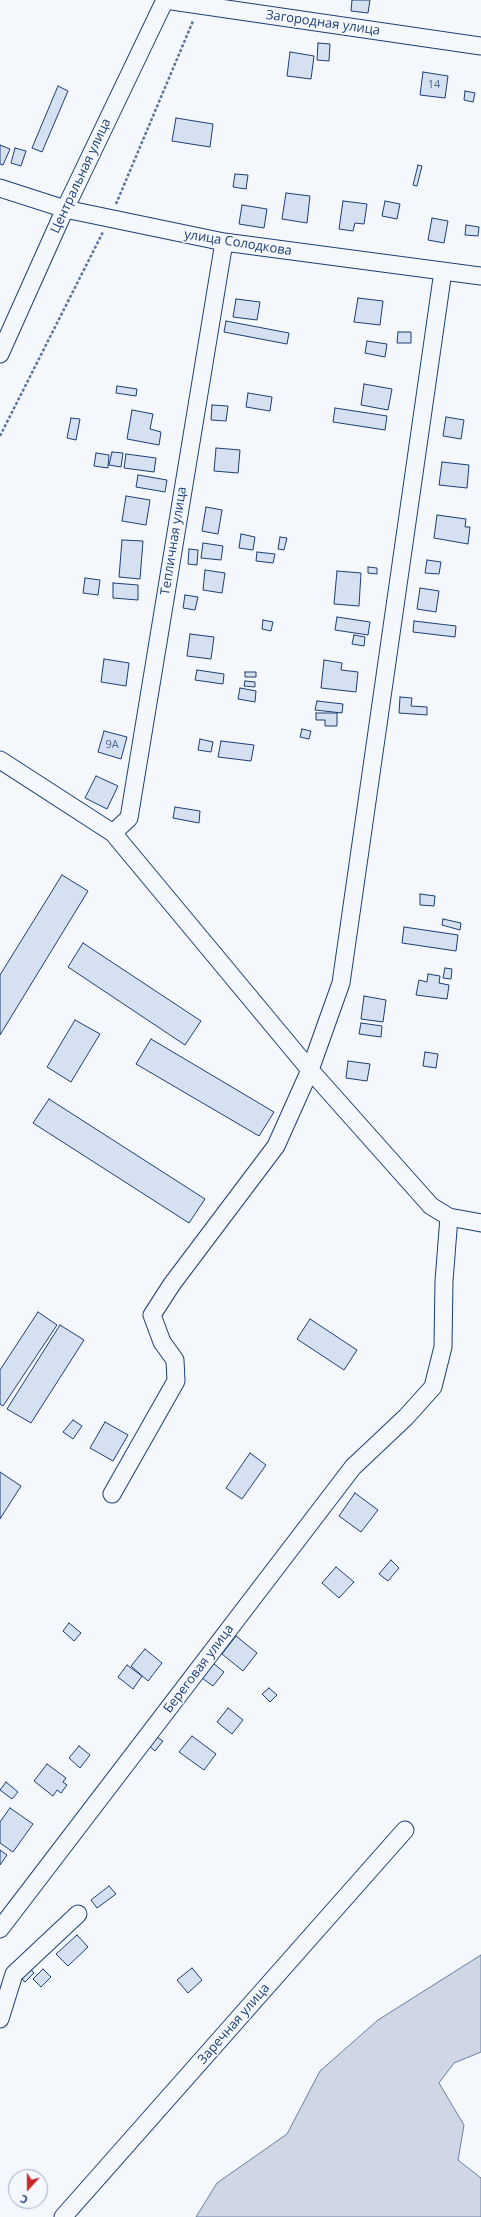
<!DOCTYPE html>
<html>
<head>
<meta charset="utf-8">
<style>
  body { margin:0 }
  #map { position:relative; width:481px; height:2217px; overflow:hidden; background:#f4f7fb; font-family:"Open Sans",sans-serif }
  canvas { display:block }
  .north { position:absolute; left:8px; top:2169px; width:40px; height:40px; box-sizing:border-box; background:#f4f7fb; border:1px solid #9eadc5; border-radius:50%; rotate:201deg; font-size:11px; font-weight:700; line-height:16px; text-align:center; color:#1d3f73 }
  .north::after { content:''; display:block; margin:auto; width:14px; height:18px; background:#c62828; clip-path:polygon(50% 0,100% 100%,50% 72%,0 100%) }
</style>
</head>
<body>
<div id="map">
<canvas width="481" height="2217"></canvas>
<div class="north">С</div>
</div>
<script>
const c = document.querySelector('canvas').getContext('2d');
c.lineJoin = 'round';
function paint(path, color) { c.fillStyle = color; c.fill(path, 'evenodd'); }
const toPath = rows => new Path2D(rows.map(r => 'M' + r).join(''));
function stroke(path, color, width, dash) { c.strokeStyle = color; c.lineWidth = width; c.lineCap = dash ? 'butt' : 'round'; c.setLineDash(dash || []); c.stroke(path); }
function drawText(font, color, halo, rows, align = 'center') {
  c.font = font + ' "Open Sans",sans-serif'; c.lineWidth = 3; c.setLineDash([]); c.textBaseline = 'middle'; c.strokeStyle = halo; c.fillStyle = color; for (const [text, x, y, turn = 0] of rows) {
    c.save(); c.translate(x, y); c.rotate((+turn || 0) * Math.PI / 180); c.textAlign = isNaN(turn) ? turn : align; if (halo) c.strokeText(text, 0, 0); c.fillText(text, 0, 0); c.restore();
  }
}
const water = toPath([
  [481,1955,481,2052,454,2063,439,2083,464,2125,458,2160,481,2178,481,2217,196,2217,217,2183,287,2134,320,2071,378,2020,481,1955]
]);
paint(water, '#cfd7e4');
stroke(water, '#687fa3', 1);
const building = toPath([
  [352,0,370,0,368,13,351,11,352,0],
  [318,43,330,44,329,61,317,60,318,43],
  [290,52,314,56,311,79,287,76,290,52],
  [423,72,448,76,445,98,420,95,423,72],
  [58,86,68,91,42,152,32,148,58,86],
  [465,91,475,93,473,102,464,100,465,91],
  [176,118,213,124,210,147,172,141,176,118],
  [0,145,10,149,3,165,0,164,0,145],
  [15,148,26,151,21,166,11,163,15,148],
  [418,165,422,166,417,186,413,185,418,165],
  [235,174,248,175,246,189,233,187,235,174],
  [286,193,310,196,307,223,282,219,286,193],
  [343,201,367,204,364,224,355,223,353,231,339,229,343,201],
  [385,201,400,204,397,219,382,216,385,201],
  [242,205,267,209,264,228,239,224,242,205],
  [432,218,448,221,444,243,428,240,432,218],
  [466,225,479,227,478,236,465,235,466,225],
  [358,298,383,301,380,325,354,322,358,298],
  [236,299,260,302,257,320,233,317,236,299],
  [226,321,289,333,287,344,224,332,226,321],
  [398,332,411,332,411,343,397,343,398,332],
  [367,341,387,344,385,357,365,353,367,341],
  [364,384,392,389,388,410,361,405,364,384],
  [117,386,137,389,136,396,116,393,117,386],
  [248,393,272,397,270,411,246,407,248,393],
  [212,405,228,406,226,421,211,420,212,405],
  [335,408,387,416,385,430,333,422,335,408],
  [132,410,153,414,150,429,161,432,159,445,127,439,132,410],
  [446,417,464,420,461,439,443,436,446,417],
  [71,418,80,419,76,440,67,438,71,418],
  [216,448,240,450,238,473,214,471,216,448],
  [112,452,123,453,121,467,109,465,112,452],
  [96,453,109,455,108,468,94,466,96,453],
  [126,454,156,458,154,472,124,468,126,454],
  [442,462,469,465,467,488,439,485,442,462],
  [138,475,167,480,165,492,136,487,138,475],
  [126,496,150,500,146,525,122,521,126,496],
  [206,507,222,510,218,534,202,531,206,507],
  [437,515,466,519,465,527,470,527,468,544,434,538,437,515],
  [241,534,255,537,253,550,239,548,241,534],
  [280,537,287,538,284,550,278,549,280,537],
  [122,540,143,541,140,579,119,577,122,540],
  [203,543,223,546,221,560,201,558,203,543],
  [189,549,198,550,197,565,188,564,189,549],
  [257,552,275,554,273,563,256,561,257,552],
  [427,560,441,562,439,574,425,573,427,560],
  [368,567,377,568,377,574,368,573,368,567],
  [205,570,225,573,222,593,203,590,205,570],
  [337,571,361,573,359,606,334,604,337,571],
  [85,578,100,580,98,595,83,593,85,578],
  [113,583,138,585,138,600,113,598,113,583],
  [420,588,439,591,436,612,417,609,420,588],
  [185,595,198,597,195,610,183,608,185,595],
  [337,617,370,622,368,635,335,630,337,617],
  [263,620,273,622,271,631,262,629,263,620],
  [414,621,456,626,455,637,413,632,414,621],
  [190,634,214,637,211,659,187,656,190,634],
  [354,635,365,637,364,646,352,644,354,635],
  [104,659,129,663,126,686,101,682,104,659],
  [324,660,342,663,341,670,358,672,356,692,321,688,324,660],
  [197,670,224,674,223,684,195,680,197,670],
  [245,672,256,672,256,677,245,677,245,672],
  [245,681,255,682,255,687,244,686,245,681],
  [240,688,256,691,255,702,238,699,240,688],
  [400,697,412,698,411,706,427,707,427,715,399,713,400,697],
  [317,701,343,704,342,713,315,710,317,701],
  [316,713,337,713,337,726,325,726,325,720,316,720,316,713],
  [302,729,311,731,309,739,300,737,302,729],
  [104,731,127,737,121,759,98,752,104,731],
  [200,739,213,742,211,752,198,750,200,739],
  [221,741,254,745,251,761,218,757,221,741],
  [96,776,118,786,107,809,85,798,96,776],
  [175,807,200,811,199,823,173,818,175,807],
  [62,875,88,891,0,1035,0,975,62,875],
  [420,894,435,896,434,906,420,905,420,894],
  [443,919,461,923,460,930,442,925,443,919],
  [404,927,458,935,456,951,402,943,404,927],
  [83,943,201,1021,185,1045,68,967,83,943],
  [445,968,452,969,451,979,443,978,445,968],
  [428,974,440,976,439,983,449,985,447,999,416,995,419,980,427,982,428,974],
  [364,996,386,1000,383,1022,361,1019,364,996],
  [75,1020,100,1034,71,1082,47,1067,75,1020],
  [361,1023,382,1026,381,1037,359,1034,361,1023],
  [151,1039,274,1112,259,1136,136,1064,151,1039],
  [425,1052,438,1054,436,1068,423,1066,425,1052],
  [348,1061,370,1064,367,1081,346,1078,348,1061],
  [49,1099,205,1199,189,1223,33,1123,49,1099],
  [38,1312,57,1325,3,1406,0,1404,0,1370,38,1312],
  [310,1319,357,1350,344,1370,297,1339,310,1319],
  [60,1325,84,1340,31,1423,7,1409,60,1325],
  [73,1420,82,1426,73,1439,63,1432,73,1420],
  [105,1422,128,1435,113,1461,90,1448,105,1422],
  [250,1453,266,1465,242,1499,226,1488,250,1453],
  [0,1472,21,1486,0,1519,0,1472],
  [355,1493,378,1510,361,1532,339,1516,355,1493],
  [391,1560,399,1568,388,1581,379,1574,391,1560],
  [336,1567,354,1582,339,1598,322,1583,336,1567],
  [69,1623,81,1633,74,1641,63,1631,69,1623],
  [236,1636,257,1653,243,1671,222,1654,236,1636],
  [145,1649,162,1663,148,1681,131,1666,145,1649],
  [213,1663,224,1672,213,1686,202,1678,213,1663],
  [127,1665,142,1676,133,1689,118,1677,127,1665],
  [269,1688,277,1695,270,1702,262,1694,269,1688],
  [228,1708,243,1720,232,1734,217,1722,228,1708],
  [155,1736,163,1741,155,1751,148,1745,155,1736],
  [192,1736,216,1754,204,1770,179,1752,192,1736],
  [79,1746,90,1755,80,1768,69,1758,79,1746],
  [47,1764,66,1778,63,1782,67,1785,61,1793,57,1790,53,1796,34,1781,47,1764],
  [6,1782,18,1792,12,1799,0,1790,6,1782],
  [10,1808,33,1824,13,1852,0,1843,0,1822,10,1808],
  [0,1850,7,1855,0,1865,0,1850],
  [109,1886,116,1894,97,1908,91,1900,109,1886],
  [77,1935,88,1947,68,1966,56,1954,77,1935],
  [27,1965,34,1973,25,1982,20,1977,27,1965],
  [192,1968,202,1980,188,1993,177,1980,192,1968],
  [43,1969,51,1977,41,1987,33,1979,43,1969]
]);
paint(building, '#d5e0f0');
stroke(building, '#1d3f73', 1);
const minor = toPath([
  [165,0,481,46],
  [0,188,65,209,224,242,481,276],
  [0,354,65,209,165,0],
  [0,760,113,833,310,1070,431,1206,449,1217],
  [113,833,129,818,224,242],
  [112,1494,176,1381,175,1360,162,1342,152,1315,172,1284,276,1146,310,1070,341,983,443,271],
  [0,1929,353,1467,406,1417,433,1387,443,1347,444,1281,449,1217,481,1223],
  [0,2019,14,1974,78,1914],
  [63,2217,405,1830]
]);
stroke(minor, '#1d3f73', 19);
stroke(toPath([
  [116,204,193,21],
  [0,436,103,232]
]), '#5e769c', 2.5, [3, 2]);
stroke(minor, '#f4f7fb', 17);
drawText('11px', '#4b6792', null, [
  ["14",434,85],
  ["9А",112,745]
]);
drawText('13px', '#1d3f73', '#f4f7fb', [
  ["Загородная улица",323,23,8],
  ["Центральная улица",81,176,-65],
  ["улица Солодкова",238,243,9],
  ["Тепличная улица",174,541,-81],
  ["Береговая улица",199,1669,-53],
  ["Заречная улица",234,2024,-49]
]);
</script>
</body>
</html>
